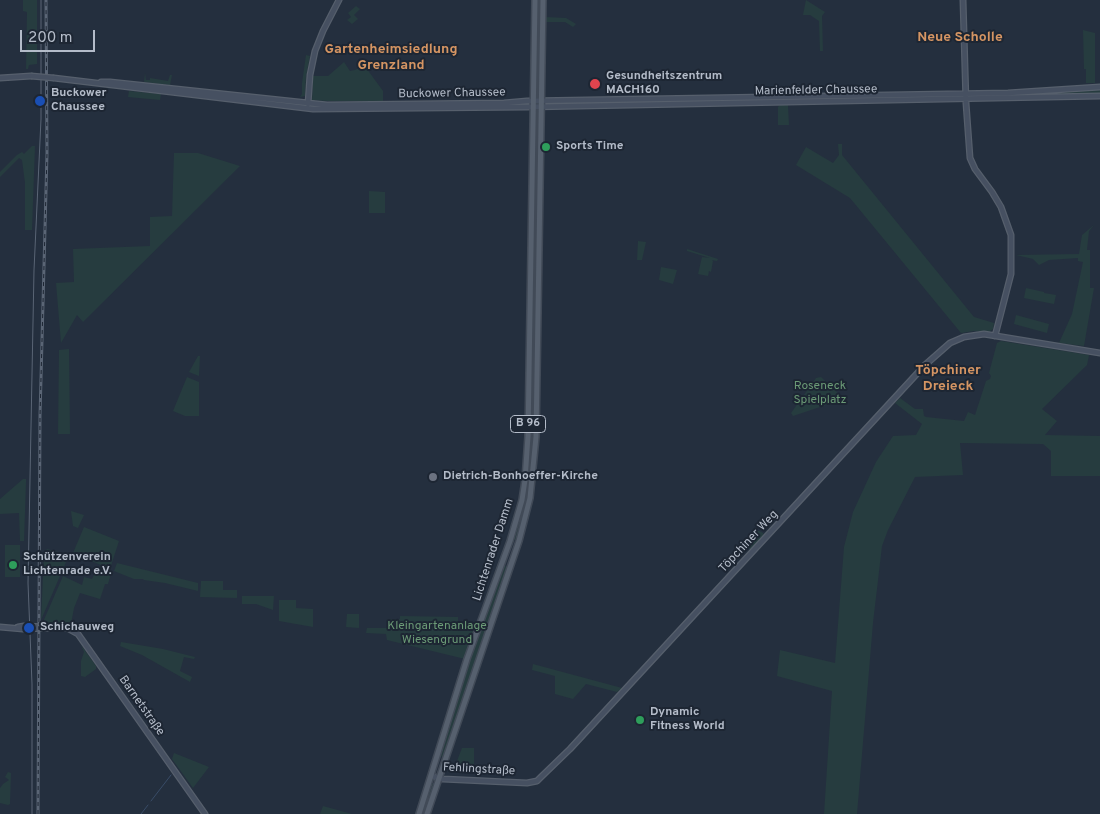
<!DOCTYPE html>
<html>
<head>
<meta charset="utf-8">
<style>
  body { margin:0 }
  #map { position:relative; width:1100px; height:814px; overflow:hidden; background:#242f3e; font-family:Overpass,sans-serif }
  canvas { display:block }
  .scale { position:absolute; left:20px; top:30px; width:75px; height:22px; box-sizing:border-box; border:2px solid #b4bcc9; border-top:0; padding-left:6px; font-size:15px; line-height:18px; white-space:nowrap; color:#b4bcc9; -webkit-text-stroke:4px #1d2633; paint-order:stroke }
</style>
</head>
<body>
<div id="map">
<canvas width="1100" height="814"></canvas>
<div class="scale">200 m</div>
</div>
<script>
const c = document.querySelector('canvas').getContext('2d');
c.lineJoin = 'round';
function paint(path, color) { c.fillStyle = color; c.fill(path, 'evenodd'); }
const toPath = rows => new Path2D(rows.map(r => 'M' + r).join(''));
function stroke(path, color, width, dash) { c.strokeStyle = color; c.lineWidth = width; c.lineCap = dash ? 'butt' : 'round'; c.setLineDash(dash || []); c.stroke(path); }
function drawText(font, color, halo, rows, align = 'center') {
  c.font = font + ' Overpass,sans-serif'; c.lineWidth = 4; c.setLineDash([]); c.textBaseline = 'middle'; c.strokeStyle = halo; c.fillStyle = color; for (const [text, x, y, turn = 0] of rows) {
    c.save(); c.translate(x, y); c.rotate((+turn || 0) * Math.PI / 180); c.textAlign = isNaN(turn) ? turn : align; if (halo) c.strokeText(text, 0, 0); c.fillText(text, 0, 0); c.restore();
  }
}
paint(toPath([
  [23,0,37,0,37,64,29,65,28,69,26,69,27,12,23,11],
  [806,0,825,12,822,16,823,51,820,51,819,21,810,15,803,15],
  [356,6,360,9,354,15,358,19,352,24,347,20,351,17,348,13],
  [546,17,566,18,576,24,573,27,565,22,546,22],
  [1083,30,1095,33,1095,83,1086,83,1086,69,1084,69],
  [306,55,310,56,306,77,305,96,300,97,302,94,302,83],
  [344,62,350,71,355,70,364,65,383,91,383,101,327,101,312,100,313,76,328,76],
  [145,73,146,80,150,80,150,78,168,81,170,75,172,75,170,85,144,82],
  [1100,89,1100,94,982,97,1059,90],
  [129,91,161,94,160,100,128,97],
  [635,101,635,103,555,105,572,102],
  [780,105,788,105,789,125,778,125,778,107],
  [535,127,538,127,539,133,539,163,534,163],
  [838,144,842,144,842,155,974,317,994,323,993,329,989,332,974,331,961,333,850,198,796,165,806,147,833,163,839,155],
  [32,146,35,146,32,230,25,230,25,183,22,160,19,158,0,177,0,172,17,155,22,152,24,154],
  [174,153,198,153,240,166,83,322,77,315,61,343,56,283,74,282,73,249,150,246,150,217,172,216],
  [534,164,539,164,538,213,533,213],
  [369,191,385,192,385,213,369,213],
  [533,215,538,215,537,246,532,246],
  [1094,225,1089,231,1087,250,1090,250,1090,288,1094,288,1084,346,1059,343,1072,314,1083,262,1078,261,1078,258,1049,260,1039,265,1033,259,1016,255,1079,254,1082,235],
  [638,241,646,242,642,260,637,260],
  [532,247,537,248,537,281,532,281],
  [687,249,718,259,717,261,712,260,713,261,711,272,709,271,708,276,698,274,702,257,710,258,687,251],
  [661,267,677,270,673,284,659,280],
  [1026,288,1044,292,1044,293,1056,295,1054,304,1024,298],
  [532,313,536,313,535,374,531,374],
  [1016,315,1049,324,1047,333,1014,324],
  [1001,341,1089,355,1087,365,1042,409,1057,421,1045,435,1100,436,1100,476,1051,476,1051,451,1043,444,960,443,963,475,915,477,888,530,882,546,873,623,857,814,824,814,832,691,777,676,780,650,835,663,844,547,853,512,876,462,893,436,916,435,922,424,895,403,900,398,915,409,923,409,924,416,926,417,964,421,968,412,975,415,986,381,990,379,991,376,989,373,997,343],
  [69,349,70,434,58,434,59,350],
  [198,356,200,356,199,376,189,372],
  [531,375,535,376,535,413,530,413],
  [187,377,199,382,199,416,185,416,173,411],
  [821,377,842,397,841,400,793,416,791,413,816,378],
  [530,438,534,439,530,490,517,540,512,540,517,523],
  [23,479,26,479,26,482,24,541,20,541,19,513,0,514,0,499],
  [71,511,84,515,78,528,73,526],
  [84,527,119,541,110,569,73,553],
  [753,528,763,533,764,536,752,550,749,549],
  [5,545,20,545,20,577,5,577],
  [47,549,69,555,41,620,44,553],
  [117,563,198,583,198,591,165,583,144,580,143,579,134,579,114,571],
  [503,565,508,567,444,758,442,757,439,755,470,658],
  [98,567,111,573,108,584,105,584,100,599,80,593,74,608,71,624,44,623,43,622,63,576,82,585,84,577,92,579],
  [201,581,223,581,223,590,237,590,237,598,200,597],
  [242,596,274,596,273,610,256,604,242,604],
  [279,600,296,600,296,608,313,609,313,627,279,621],
  [347,614,359,614,359,628,346,627],
  [400,616,458,617,458,630,474,631,465,659,387,640,386,634,366,633,367,628,387,628,387,619,400,619],
  [121,642,163,649,195,657,194,659,184,657,180,671,192,677,190,682,142,655,120,646],
  [81,645,96,666,96,669,85,677,81,676,81,661,84,652],
  [533,664,622,688,617,692,586,684,573,699,555,694,555,676,532,670],
  [462,748,474,748,474,766,455,766],
  [174,753,209,767,193,788,172,759],
  [8,772,11,773,10,804,8,805,0,803,0,788,3,784,9,780,5,777],
  [431,783,436,785,426,814,421,814],
  [323,806,352,814,320,814]
]), '#263c3f');
stroke(toPath([
  [151,801,171,775],
  [141,814,148,805]
]), '#394c67', 1);
const secondary = toPath([
  [963,0,966,103,970,158,975,169,992,192,1001,207,1011,235,1011,274,995,336],
  [0,78,31,76],
  [54,78,313,109,527,107,1100,96],
  [101,82,110,82,327,105,504,103,527,101,1008,93,1100,87],
  [308,104,310,75,315,51,323,31,339,0],
  [0,627,23,629,49,628],
  [18,627,24,626,67,628,78,634,205,814],
  [431,776,443,779,527,783,537,781,541,777,570,749,925,365,950,343,964,337,984,334,1100,353]
]);
const primary = toPath([
  [419,814,467,659,510,541,522,500,525,480,528,436,535,0],
  [427,814,519,541,530,498,536,437,543,0]
]);
stroke(secondary, '#565f6c', 7);
stroke(primary, '#414a57', 8);
stroke(secondary, '#465061', 4.5);
stroke(primary, '#56606e', 5);
stroke(toPath([
  [32,814,32,684,28,583,34,270,41,119,41,0]
]), '#5a6575', 1);
const rail = toPath([
  [38,814,40,416,47,153,46,0]
]);
stroke(rail, '#5a6575', 3);
stroke(rail, '#1d2633', 1, [4]);
const secondaryBridge = toPath([
  [31,76,54,78]
]);
stroke(secondaryBridge, '#565f6c', 7, []);
stroke(secondaryBridge, '#465061', 4.5);
for (const [x, y, r, color] of [
  [595,84,6,"#e0444e"],
  [40,101,6,"#1a4fb4"],
  [546,147,5,"#2e9e5b"],
  [433,477,5,"#6b7280"],
  [13,565,5,"#2e9e5b"],
  [29,628,6,"#1a4fb4"],
  [640,720,5,"#2e9e5b"]
]) { const dot = new Path2D(); dot.arc(x, y, r, 0, 2 * Math.PI); c.fillStyle = color; c.fill(dot); stroke(dot, '#1d2633', 2); }
for (const [x, y, w] of [
  [528,424,35]
]) { const box = new Path2D(); box.roundRect(x - w / 2, y - 8.5, w, 17, 4); c.fillStyle = '#1d2633'; c.fill(box); stroke(box, '#b4bcc9', 1); }
drawText('bold 11px', '#b4bcc9', null, [
  ["B 96",528,424]
]);
drawText('bold 12px', '#b4bcc9', '#1d2633', [
  ["Gesundheitszentrum",606,77],
  ["MACH160",606,91],
  ["Buckower",51,94],
  ["Chaussee",51,108],
  ["Sports Time",556,147],
  ["Dietrich-Bonhoeffer-Kirche",443,477],
  ["Schützenverein",23,558],
  ["Lichtenrade e.V.",23,572],
  ["Schichauweg",40,628],
  ["Dynamic",650,713],
  ["Fitness World",650,727]
], 'left');
drawText('12px', '#b4bcc9', '#1d2633', [
  ["Marienfelder Chaussee",816,91,-1],
  ["Buckower Chaussee",452,94,-1],
  ["Töpchiner Weg",749,542,-47],
  ["Lichtenrader Damm",494,550,-72],
  ["Barnetstraße",141,706,55],
  ["Fehlingstraße",479,770,3]
]);
drawText('12px', '#6b9a76', '#1d2633', [
  ["Roseneck",820,387],
  ["Spielplatz",820,401],
  ["Kleingartenanlage",437,627],
  ["Wiesengrund",437,641]
]);
drawText('bold 14px', '#d59563', '#1d2633', [
  ["Neue Scholle",960,38],
  ["Gartenheimsiedlung",391,50],
  ["Grenzland",391,66],
  ["Töpchiner",948,371],
  ["Dreieck",948,387]
]);
</script>
</body>
</html>
